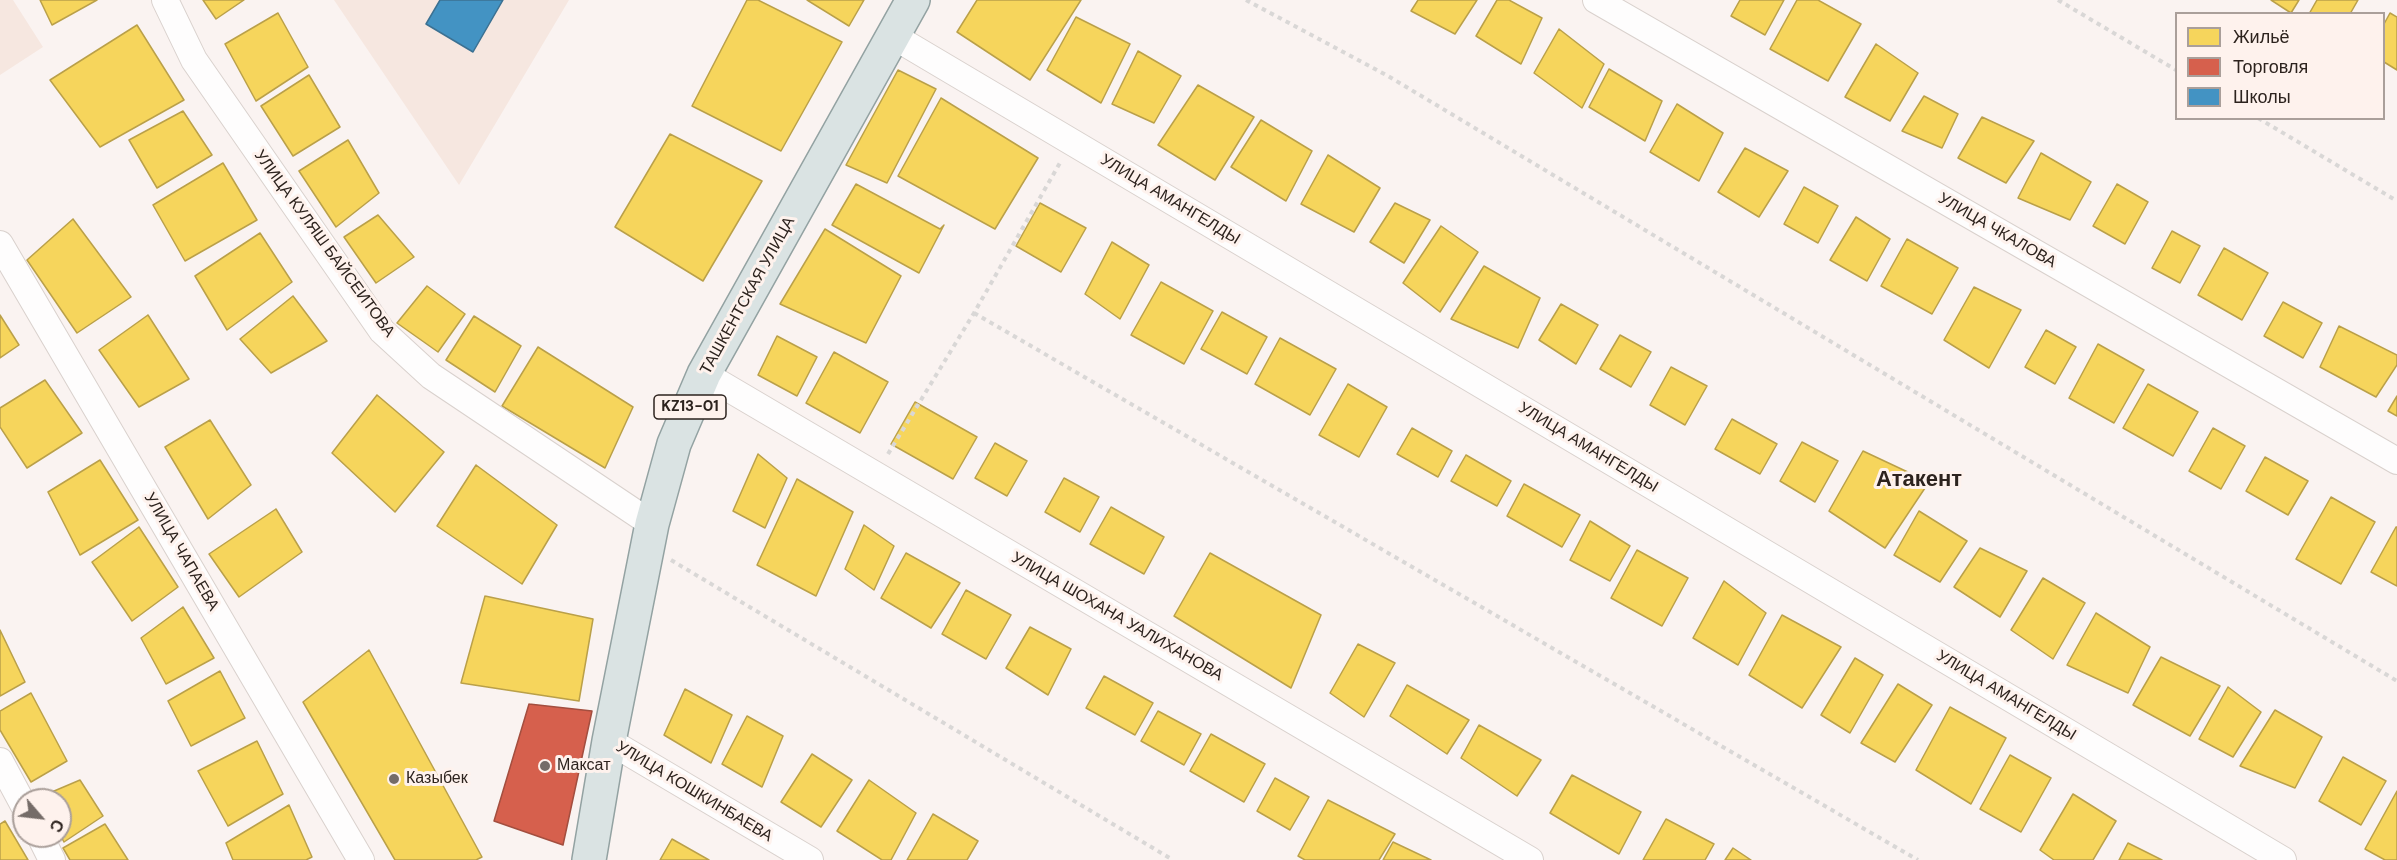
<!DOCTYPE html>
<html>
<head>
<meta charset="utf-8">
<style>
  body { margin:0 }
  #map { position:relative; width:2397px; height:860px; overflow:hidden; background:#faf3f1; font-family:"DM Sans",sans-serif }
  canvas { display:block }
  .legend { position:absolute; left:2175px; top:12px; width:210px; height:108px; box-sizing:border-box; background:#fef2ed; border:2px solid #aa9f9a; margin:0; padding:8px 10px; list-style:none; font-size:18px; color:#2d231e }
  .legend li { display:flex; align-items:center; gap:12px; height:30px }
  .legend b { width:30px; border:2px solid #aa9f9a }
  .north { position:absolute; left:12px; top:788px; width:60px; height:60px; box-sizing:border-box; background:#fef2ed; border:2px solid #aa9f9a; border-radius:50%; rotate:118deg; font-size:16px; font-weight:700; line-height:24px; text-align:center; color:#2d231e }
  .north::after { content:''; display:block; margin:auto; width:21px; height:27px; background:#756c68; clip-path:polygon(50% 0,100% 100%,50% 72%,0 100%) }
</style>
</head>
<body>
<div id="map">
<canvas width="2397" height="860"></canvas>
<ul class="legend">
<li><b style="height:16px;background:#f6d55c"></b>Жильё</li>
<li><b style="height:16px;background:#d6604d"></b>Торговля</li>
<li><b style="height:16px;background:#4393c3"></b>Школы</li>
</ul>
<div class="north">С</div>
</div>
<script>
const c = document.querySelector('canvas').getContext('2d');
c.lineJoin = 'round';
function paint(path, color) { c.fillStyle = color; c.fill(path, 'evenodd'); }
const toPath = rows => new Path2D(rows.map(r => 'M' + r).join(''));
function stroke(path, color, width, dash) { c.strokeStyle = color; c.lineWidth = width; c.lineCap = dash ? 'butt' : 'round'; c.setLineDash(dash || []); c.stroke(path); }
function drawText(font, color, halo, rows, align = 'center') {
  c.font = font + ' "DM Sans",sans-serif'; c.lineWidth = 6; c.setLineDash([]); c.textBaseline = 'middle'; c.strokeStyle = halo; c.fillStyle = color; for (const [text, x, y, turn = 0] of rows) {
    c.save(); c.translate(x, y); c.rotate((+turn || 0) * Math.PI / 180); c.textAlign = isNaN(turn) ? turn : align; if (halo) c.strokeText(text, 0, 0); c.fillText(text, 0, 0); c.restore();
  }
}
paint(toPath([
  [0,0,13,0,43,47,0,75],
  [334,0,569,0,459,185]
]), '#f6e7e0');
const homes = toPath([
  [40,0,97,0,52,25,40,0],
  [203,0,244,0,216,19,203,0],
  [747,0,758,0,842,42,781,151,692,106,747,0],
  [807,0,864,0,849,26,807,0],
  [977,0,1081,0,1030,80,957,32,977,0],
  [1418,0,1477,0,1455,34,1411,11,1418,0],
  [1497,0,1509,0,1542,18,1521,64,1476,36,1497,0],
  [1740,0,1784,0,1765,35,1731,16,1740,0],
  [1797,0,1818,0,1861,24,1828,81,1770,49,1797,0],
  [2271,0,2299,0,2291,13,2271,0],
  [2317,0,2358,0,2350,14,2309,14,2317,0],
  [278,13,308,67,256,101,225,44,278,13],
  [2390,13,2397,17,2397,70,2384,62,2384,24,2390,13],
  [1076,17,1130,44,1101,103,1047,70,1076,17],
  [137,25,184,100,100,147,50,80,137,25],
  [1559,29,1604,64,1582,108,1534,73,1559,29],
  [1876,44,1918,73,1890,121,1845,97,1876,44],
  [1138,51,1181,76,1154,123,1112,104,1138,51],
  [1609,69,1662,101,1645,141,1589,107,1609,69],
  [898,70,936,89,887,183,846,165,898,70],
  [309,75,340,127,293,156,261,106,309,75],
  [1198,85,1254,117,1215,180,1158,145,1198,85],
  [1924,96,1958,114,1942,148,1902,131,1924,96],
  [941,98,1038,158,995,229,898,176,941,98],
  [1677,104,1723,133,1699,181,1650,152,1677,104],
  [183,111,212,155,157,188,129,140,183,111],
  [1982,117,2034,141,2006,183,1958,158,1982,117],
  [1261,120,1312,151,1286,201,1231,167,1261,120],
  [670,134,762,181,703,281,615,227,670,134],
  [348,140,379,193,336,227,299,171,348,140],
  [1745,148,1788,171,1759,217,1718,192,1745,148],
  [2041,153,2091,182,2070,220,2018,198,2041,153],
  [1328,155,1380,188,1354,232,1301,204,1328,155],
  [223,163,257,220,185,261,153,205,223,163],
  [856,184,940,229,944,225,919,273,832,225,856,184],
  [2117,184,2148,202,2125,244,2093,226,2117,184],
  [1804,187,1838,206,1818,243,1784,224,1804,187],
  [1040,203,1086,228,1061,272,1016,246,1040,203],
  [1395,203,1430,220,1404,263,1370,242,1395,203],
  [378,215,414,257,376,283,344,237,378,215],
  [1856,217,1890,239,1867,281,1830,260,1856,217],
  [73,219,131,297,77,333,27,260,73,219],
  [1441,226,1478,252,1440,312,1403,283,1441,226],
  [825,229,901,276,866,343,780,304,825,229],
  [2172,231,2200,246,2180,283,2152,268,2172,231],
  [260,233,292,282,227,330,195,276,260,233],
  [1907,239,1958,268,1932,314,1881,286,1907,239],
  [1112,242,1149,265,1120,319,1085,294,1112,242],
  [2224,248,2268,273,2242,320,2198,295,2224,248],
  [1484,266,1540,298,1518,348,1451,319,1484,266],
  [1161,282,1213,311,1184,364,1131,335,1161,282],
  [427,286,465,314,438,352,397,323,427,286],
  [1974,287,2021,310,1989,368,1944,340,1974,287],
  [293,296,327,341,271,373,240,339,293,296],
  [2283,302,2322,323,2303,358,2264,336,2283,302],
  [1561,304,1598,325,1576,364,1539,340,1561,304],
  [1222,312,1267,337,1247,374,1201,349,1222,312],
  [0,315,19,345,0,358,0,315],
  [148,315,189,379,139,407,99,350,148,315],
  [474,316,521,346,495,392,446,360,474,316],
  [2339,326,2397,355,2397,365,2376,397,2320,367,2339,326],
  [2046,330,2076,347,2055,384,2025,367,2046,330],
  [1620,335,1651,352,1631,387,1600,369,1620,335],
  [777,336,817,357,797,396,758,375,777,336],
  [1280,338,1336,369,1310,415,1255,384,1280,338],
  [2098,344,2144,370,2114,423,2069,398,2098,344],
  [538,347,633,407,605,468,502,406,538,347],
  [834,352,888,382,860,433,806,403,834,352],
  [1671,367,1707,386,1685,425,1650,405,1671,367],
  [45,380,82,433,27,468,0,427,0,408,45,380],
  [1348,384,1387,407,1359,457,1319,435,1348,384],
  [2148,384,2198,412,2173,456,2123,428,2148,384],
  [377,395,444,452,395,512,332,453,377,395],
  [2397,396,2397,416,2388,411,2397,396],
  [915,402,977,437,953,479,891,444,915,402],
  [1732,419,1777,444,1760,474,1715,449,1732,419],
  [210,420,251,485,208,519,165,447,210,420],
  [1412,428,1452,451,1438,477,1397,454,1412,428],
  [2213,428,2245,446,2221,489,2189,471,2213,428],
  [1802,442,1838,461,1815,502,1780,481,1802,442],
  [995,443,1027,461,1007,496,975,478,995,443],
  [1863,451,1929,482,1885,548,1829,511,1863,451],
  [758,454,787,478,765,528,733,511,758,454],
  [1466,455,1511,481,1497,506,1451,481,1466,455],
  [2265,457,2308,481,2288,515,2246,491,2265,457],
  [100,460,138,520,80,555,48,492,100,460],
  [476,465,557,525,522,584,437,526,476,465],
  [1064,478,1099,497,1080,532,1045,512,1064,478],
  [797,479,853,512,816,596,757,565,797,479],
  [1524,484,1580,515,1562,547,1507,516,1524,484],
  [2331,497,2375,522,2341,584,2296,559,2331,497],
  [1111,507,1164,537,1144,574,1090,544,1111,507],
  [276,509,302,552,239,597,209,554,276,509],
  [1919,511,1967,541,1940,582,1894,555,1919,511],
  [1590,521,1630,546,1610,581,1570,560,1590,521],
  [864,525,894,546,874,590,845,569,864,525],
  [139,527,178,587,132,621,92,562,139,527],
  [2396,527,2397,527,2397,586,2371,572,2396,527],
  [1980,548,2027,571,2000,617,1954,587,1980,548],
  [1637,550,1688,578,1662,626,1611,598,1637,550],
  [906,553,960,583,931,628,881,598,906,553],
  [1210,553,1321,615,1291,688,1174,616,1210,553],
  [2043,578,2085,603,2053,659,2011,630,2043,578],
  [1724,581,1766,613,1738,665,1693,638,1724,581],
  [966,590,1011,615,986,659,942,634,966,590],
  [485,596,593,619,579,701,461,683,485,596],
  [183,607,214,658,166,684,141,638,183,607],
  [2096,613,2150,647,2128,693,2067,665,2096,613],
  [1782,615,1841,647,1802,708,1749,675,1782,615],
  [1030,627,1071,649,1048,695,1006,668,1030,627],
  [0,630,25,682,0,696,0,630],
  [1358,644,1395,663,1364,717,1330,693,1358,644],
  [369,650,482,857,476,860,395,860,303,702,369,650],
  [2161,657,2220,686,2190,736,2133,705,2161,657],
  [1855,658,1883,675,1850,733,1821,715,1855,658],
  [220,671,245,718,191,746,168,701,220,671],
  [1104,676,1153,703,1135,735,1086,708,1104,676],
  [1898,684,1932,705,1895,762,1861,743,1898,684],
  [1407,685,1469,720,1447,754,1390,716,1407,685],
  [2228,687,2261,712,2233,757,2199,739,2228,687],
  [685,689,732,715,711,763,664,735,685,689],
  [31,693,67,761,31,782,0,730,0,711,31,693],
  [1950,707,2006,738,1971,804,1916,770,1950,707],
  [2275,710,2322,737,2295,788,2240,766,2275,710],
  [1158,711,1201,734,1184,765,1141,741,1158,711],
  [747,716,783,736,762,787,722,764,747,716],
  [1479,725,1541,760,1517,796,1461,758,1479,725],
  [1211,734,1265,764,1244,802,1190,771,1211,734],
  [257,741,283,794,228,826,198,771,257,741],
  [812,754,852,780,821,827,781,802,812,754],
  [2010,755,2051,778,2021,832,1980,809,2010,755],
  [2343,757,2386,781,2361,825,2319,801,2343,757],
  [1572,775,1641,812,1619,854,1550,813,1572,775],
  [1275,778,1309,797,1290,830,1257,811,1275,778],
  [80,780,103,816,64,842,60,835,60,800,42,800,40,797,80,780],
  [869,780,916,813,891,860,882,860,837,831,869,780],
  [2397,791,2397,860,2385,860,2365,849,2397,791],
  [2073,794,2116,821,2093,860,2054,860,2040,850,2073,794],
  [1328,800,1395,834,1379,860,1305,860,1298,856,1328,800],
  [289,805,312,857,306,860,233,860,226,843,289,805],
  [933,814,978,841,967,860,907,860,933,814],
  [1666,819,1714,844,1705,860,1643,860,1666,819],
  [5,821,28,860,0,860,0,824,5,821],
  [105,824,128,860,70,860,63,848,105,824],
  [672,839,709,860,660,860,672,839],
  [1393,842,1431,860,1383,860,1393,842],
  [2128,843,2162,860,2119,860,2128,843],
  [1733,848,1751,860,1725,860,1733,848]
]);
paint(homes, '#f6d55c');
stroke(homes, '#baa049', 1.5);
const shops = toPath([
  [529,704,592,711,563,845,494,821,529,704]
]);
paint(shops, '#d6604d');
stroke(shops, '#a34e3f', 1.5);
const schools = toPath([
  [440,0,503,0,473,52,426,24,440,0]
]);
paint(schools, '#4393c3');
stroke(schools, '#3c7192', 1.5);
const minor = toPath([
  [165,0,194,60,382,331,431,376,652,524],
  [1596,0,2397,461],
  [893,36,2283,860],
  [0,244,361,860],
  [704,374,1530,860],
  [609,741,810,860],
  [0,761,24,806],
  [40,836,52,860]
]);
const primary = toPath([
  [589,860,609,741,652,524,674,444,704,374,913,0]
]);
stroke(minor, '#d9d1cd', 28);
stroke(primary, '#93a2a2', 36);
stroke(toPath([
  [1246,0,1388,76,2397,681],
  [2058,0,2176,70],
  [2258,118,2397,201],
  [974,313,1918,860],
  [888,454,974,313,1061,161],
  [671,560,1173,860]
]), '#d9d7d6', 4, [4.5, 4.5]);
stroke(minor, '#fefdfd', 26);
stroke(primary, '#dae3e3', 33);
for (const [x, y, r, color] of [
  [545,766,6,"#756c68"],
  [394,779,6,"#756c68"]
]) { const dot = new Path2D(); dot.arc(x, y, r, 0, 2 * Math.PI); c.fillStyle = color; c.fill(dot); stroke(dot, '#fef2ed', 2); }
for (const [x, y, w] of [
  [690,407,72]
]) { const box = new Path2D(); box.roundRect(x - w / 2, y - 12, w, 24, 4.5); c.fillStyle = '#fef2ed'; c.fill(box); stroke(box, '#2d231e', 1.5); }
drawText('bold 15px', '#2d231e', null, [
  ["KZ13-01",690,407]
]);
drawText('16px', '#2d231e', '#fef2ed', [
  ["УЛИЦА АМАНГЕЛДЫ",1170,200,31],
  ["УЛИЦА ЧКАЛОВА",1997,231,30],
  ["УЛИЦА КУЛЯШ БАЙСЕИТОВА",324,244,54],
  ["ТАШКЕНТСКАЯ УЛИЦА",748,296,-61],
  ["УЛИЦА АМАНГЕЛДЫ",1588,448,31],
  ["УЛИЦА ЧАПАЕВА",181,552,60],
  ["УЛИЦА ШОХАНА УАЛИХАНОВА",1117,617,30],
  ["УЛИЦА АМАНГЕЛДЫ",2006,696,31],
  ["УЛИЦА КОШКИНБАЕВА",694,792,31]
]);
drawText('16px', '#2d231e', '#fef2ed', [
  ["Максат",557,766],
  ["Казыбек",406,779]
], 'left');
drawText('bold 22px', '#2d231e', '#fef2ed', [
  ["Атакент",1919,480]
]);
</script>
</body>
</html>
